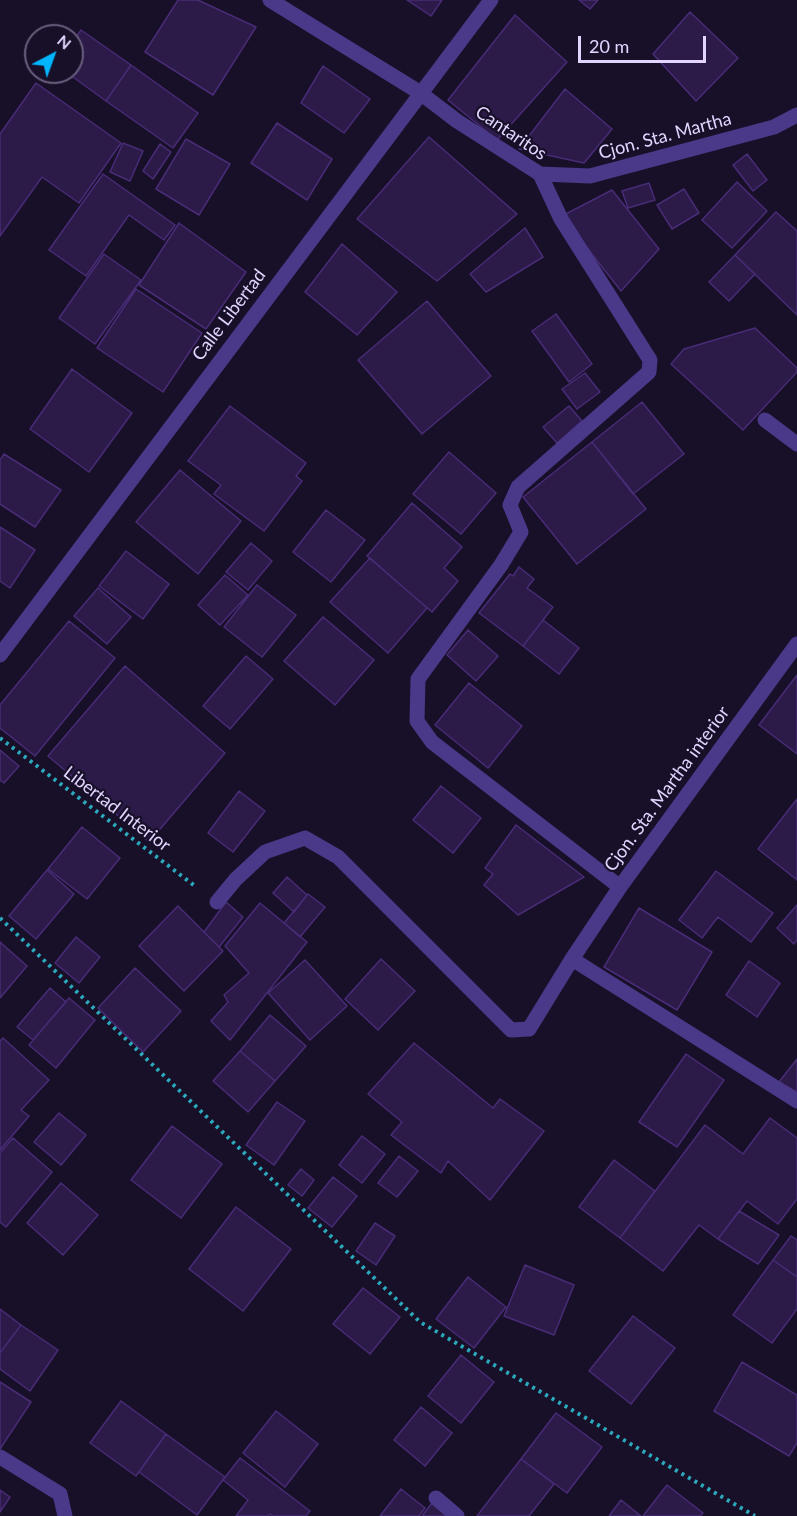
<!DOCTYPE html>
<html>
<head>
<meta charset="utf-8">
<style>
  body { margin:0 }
  #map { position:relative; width:797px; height:1516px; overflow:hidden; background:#180f28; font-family:Lato,sans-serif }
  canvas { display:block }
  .north { position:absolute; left:24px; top:24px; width:60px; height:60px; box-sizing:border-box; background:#180f28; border:2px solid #695e7e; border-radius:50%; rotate:41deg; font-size:16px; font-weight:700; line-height:24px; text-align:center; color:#e2d5ff }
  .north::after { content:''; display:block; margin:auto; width:21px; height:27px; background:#01b6ff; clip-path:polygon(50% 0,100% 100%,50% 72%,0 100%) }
  .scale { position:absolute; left:578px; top:36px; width:128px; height:27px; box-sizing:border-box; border:3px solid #e2d5ff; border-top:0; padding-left:8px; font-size:18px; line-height:21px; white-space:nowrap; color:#e2d5ff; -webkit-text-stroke:4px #180f28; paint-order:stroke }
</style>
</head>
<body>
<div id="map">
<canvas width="797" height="1516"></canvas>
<div class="north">N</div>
<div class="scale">20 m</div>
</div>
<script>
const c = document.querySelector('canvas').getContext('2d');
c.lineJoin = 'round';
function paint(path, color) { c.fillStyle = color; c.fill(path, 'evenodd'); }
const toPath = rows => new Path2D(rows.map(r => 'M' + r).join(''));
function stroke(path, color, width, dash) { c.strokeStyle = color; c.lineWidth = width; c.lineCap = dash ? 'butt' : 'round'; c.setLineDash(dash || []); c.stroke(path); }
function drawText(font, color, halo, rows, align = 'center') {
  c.font = font + ' Lato,sans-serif'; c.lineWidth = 4.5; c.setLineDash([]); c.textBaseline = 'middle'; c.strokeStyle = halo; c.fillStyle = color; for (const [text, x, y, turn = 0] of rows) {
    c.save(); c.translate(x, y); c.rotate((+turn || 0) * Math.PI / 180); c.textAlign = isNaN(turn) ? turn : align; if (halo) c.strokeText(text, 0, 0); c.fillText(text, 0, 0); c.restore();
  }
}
const building = toPath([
  [178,0,198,0,256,27,213,95,145,52,178,0],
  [407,0,442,0,431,16,407,0],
  [579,0,598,0,590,9,579,0],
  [690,12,738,58,696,101,653,54,690,12],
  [515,15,567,62,497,140,448,100,515,15],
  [81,30,131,65,106,101,66,72,72,72,72,43,81,30],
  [131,65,198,113,173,148,106,101,131,65],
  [323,66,370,99,344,133,301,103,323,66],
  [36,83,121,143,79,203,42,177,0,236,0,134,36,83],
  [565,89,612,129,584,163,519,149,565,89],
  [277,123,332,159,307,200,251,163,277,123],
  [429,137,517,214,437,281,357,219,429,137],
  [186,139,230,164,199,215,156,189,186,139],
  [123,143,143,151,130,181,110,172,123,143],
  [160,144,171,152,153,179,143,171,160,144],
  [747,154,767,180,753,191,733,165,747,154],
  [103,174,175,225,164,240,129,215,86,276,49,250,103,174],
  [737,182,767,211,732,248,702,220,737,182],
  [649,183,655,200,628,208,622,191,649,183],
  [684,189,699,213,672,229,657,205,684,189],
  [612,190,659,249,621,291,562,216,612,190],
  [776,212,797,231,797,315,735,255,776,212],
  [179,223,246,272,206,329,139,285,179,223],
  [525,228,543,257,486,292,470,274,525,228],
  [342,244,397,292,357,335,305,292,342,244],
  [104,254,141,280,95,344,59,318,104,254],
  [735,255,755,274,729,301,709,282,735,255],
  [136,289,202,333,163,392,97,348,136,289],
  [427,301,491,376,422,434,358,360,427,301],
  [556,314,592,364,569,382,532,331,556,314],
  [755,328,797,368,797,372,743,430,671,364,684,349,755,328],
  [72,369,132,413,89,472,30,429,72,369],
  [585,373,600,392,577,409,562,389,585,373],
  [642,402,684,454,633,494,592,442,642,402],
  [230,406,306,463,296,476,302,481,264,531,214,494,221,485,188,461,230,406],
  [569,406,582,421,557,443,543,427,569,406],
  [592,442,646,509,577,564,523,497,592,442],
  [449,452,496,493,461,534,413,494,449,452],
  [4,454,61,490,35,527,0,504,0,460,4,454],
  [180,470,241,521,198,574,136,522,180,470],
  [412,503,462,547,444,568,458,581,432,612,367,556,412,503],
  [326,510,365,540,331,582,293,552,326,510],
  [0,527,35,550,10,588,0,581,0,527],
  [251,543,272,561,248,590,226,572,251,543],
  [126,551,169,584,143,619,99,586,126,551],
  [370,558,427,608,388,653,330,602,370,558],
  [519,567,534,579,527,588,553,607,523,646,479,613,510,574,513,576,519,567],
  [225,575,248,595,220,625,198,605,225,575],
  [257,585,296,615,262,657,224,627,257,585],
  [98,588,131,617,107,644,74,616,98,588],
  [323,617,374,660,335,705,284,661,323,617],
  [543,620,579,648,559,674,523,646,543,620],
  [69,621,115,658,35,756,0,728,0,705,69,621],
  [468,630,498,656,476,681,447,655,468,630],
  [246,656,273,679,230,729,203,706,246,656],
  [125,666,225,753,149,842,48,756,125,666],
  [797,675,797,754,759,725,797,675],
  [469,683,522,726,488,768,435,725,469,683],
  [0,750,19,766,4,783,0,780,0,750],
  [441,786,481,818,453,853,413,820,441,786],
  [239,791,265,811,233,852,208,833,239,791],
  [797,799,797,880,758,849,797,799],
  [516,825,584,877,518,915,484,885,493,874,485,868,516,825],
  [82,827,120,858,87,899,48,869,82,827],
  [47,870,74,894,36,939,9,916,47,870],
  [716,871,773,913,751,942,718,917,702,938,679,920,716,871],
  [287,877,307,895,294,912,273,893,287,877],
  [308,894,325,907,300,937,284,923,308,894],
  [226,902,243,917,219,947,204,932,226,902],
  [260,903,307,942,230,1040,211,1021,228,1002,224,995,249,973,225,946,260,903],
  [797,905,797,940,794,944,777,928,797,905],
  [178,906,223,951,184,991,139,946,178,906],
  [639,908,712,952,677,1010,604,967,639,908],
  [76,937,100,957,79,983,55,963,76,937],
  [0,942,27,966,0,998,0,942],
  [381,959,415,991,378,1030,345,999,381,959],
  [305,960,347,1006,310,1040,268,993,305,960],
  [749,961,780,983,757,1017,726,995,749,961],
  [135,968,181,1011,143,1052,98,1008,135,968],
  [50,988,66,1002,33,1040,17,1027,50,988],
  [69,998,95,1020,56,1068,29,1045,69,998],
  [270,1015,306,1046,275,1081,240,1051,270,1015],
  [3,1038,49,1080,21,1110,29,1116,0,1150,0,1041,3,1038],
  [414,1043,493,1108,500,1099,544,1131,490,1200,448,1161,441,1173,391,1135,402,1122,368,1094,414,1043],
  [240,1051,275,1081,248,1112,213,1081,240,1051],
  [686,1054,724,1080,677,1147,639,1122,686,1054],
  [797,1059,797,1092,779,1082,797,1059],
  [277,1102,305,1121,274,1165,246,1145,277,1102],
  [59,1113,86,1135,61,1165,34,1142,59,1113],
  [770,1118,797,1138,797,1199,778,1224,747,1201,718,1239,699,1225,663,1271,620,1238,705,1125,743,1154,770,1118],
  [172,1126,222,1164,181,1218,131,1180,172,1126],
  [362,1136,385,1154,362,1183,339,1165,362,1136],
  [13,1138,52,1172,6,1227,0,1222,0,1153,13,1138],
  [399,1156,418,1171,397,1197,378,1183,399,1156],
  [614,1160,655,1191,620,1238,579,1207,614,1160],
  [301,1169,314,1180,302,1196,288,1185,301,1169],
  [333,1177,357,1196,332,1227,308,1208,333,1177],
  [61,1183,98,1215,63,1255,27,1223,61,1183],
  [236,1207,291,1249,243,1311,189,1269,236,1207],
  [739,1211,779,1235,758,1264,718,1239,739,1211],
  [375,1223,395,1236,376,1265,356,1251,375,1223],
  [791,1236,797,1240,797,1277,773,1260,791,1236],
  [773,1260,797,1277,797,1309,772,1343,733,1315,773,1260],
  [525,1265,574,1285,554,1335,504,1316,525,1265],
  [468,1277,506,1307,474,1348,436,1319,468,1277],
  [363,1288,400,1317,370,1354,333,1324,363,1288],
  [0,1309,21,1325,0,1353,0,1309],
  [633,1316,675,1348,631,1404,589,1371,633,1316],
  [21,1325,58,1350,30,1391,0,1369,0,1353,21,1325],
  [461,1355,494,1382,461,1423,428,1396,461,1355],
  [742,1362,797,1395,797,1443,789,1456,714,1411,742,1362],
  [0,1382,31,1402,0,1449,0,1382],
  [121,1401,166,1434,136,1476,90,1443,121,1401],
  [421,1407,452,1433,425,1466,394,1440,421,1407],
  [276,1411,318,1444,285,1487,243,1453,276,1411],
  [556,1413,602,1447,567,1493,521,1459,556,1413],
  [166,1434,225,1477,197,1515,139,1472,166,1434],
  [240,1458,310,1511,306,1516,273,1516,270,1514,268,1516,236,1516,248,1500,223,1480,240,1458],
  [521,1459,554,1484,529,1516,477,1516,521,1459],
  [667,1485,703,1513,700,1516,643,1516,667,1485],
  [401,1489,425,1508,419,1516,380,1516,401,1489],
  [0,1490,10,1497,0,1512,0,1490],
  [621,1500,641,1516,609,1516,621,1500],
  [432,1503,449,1516,422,1516,432,1503]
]);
paint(building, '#2c1a49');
stroke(building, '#482c76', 1.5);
stroke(toPath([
  [0,738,195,886],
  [0,918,420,1322,755,1516]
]), '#2caabd', 4, [3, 4.5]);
stroke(toPath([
  [765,420,797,444],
  [572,959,620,887,797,644]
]), '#4a3888', 15);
stroke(toPath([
  [270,0,419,92,457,121,540,174,561,219,650,360,649,372,518,487,510,505,521,532,501,565,418,679,417,721,432,742,620,887],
  [540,174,590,176,774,127,797,115],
  [0,655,491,0],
  [217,902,236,879,265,852,305,838,338,857,511,1030,529,1029,572,959,797,1101],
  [0,1457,60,1494,65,1516],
  [436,1498,457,1516]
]), '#4a3888', 15);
drawText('18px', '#e2d5ff', '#180f28', [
  ["Cantaritos",511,133,34],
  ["Cjon. Sta. Martha",665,136,-15],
  ["Calle Libertad",229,315,-53],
  ["Cjon. Sta. Martha interior",667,789,-54],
  ["Libertad Interior",117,809,37]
]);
</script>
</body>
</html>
